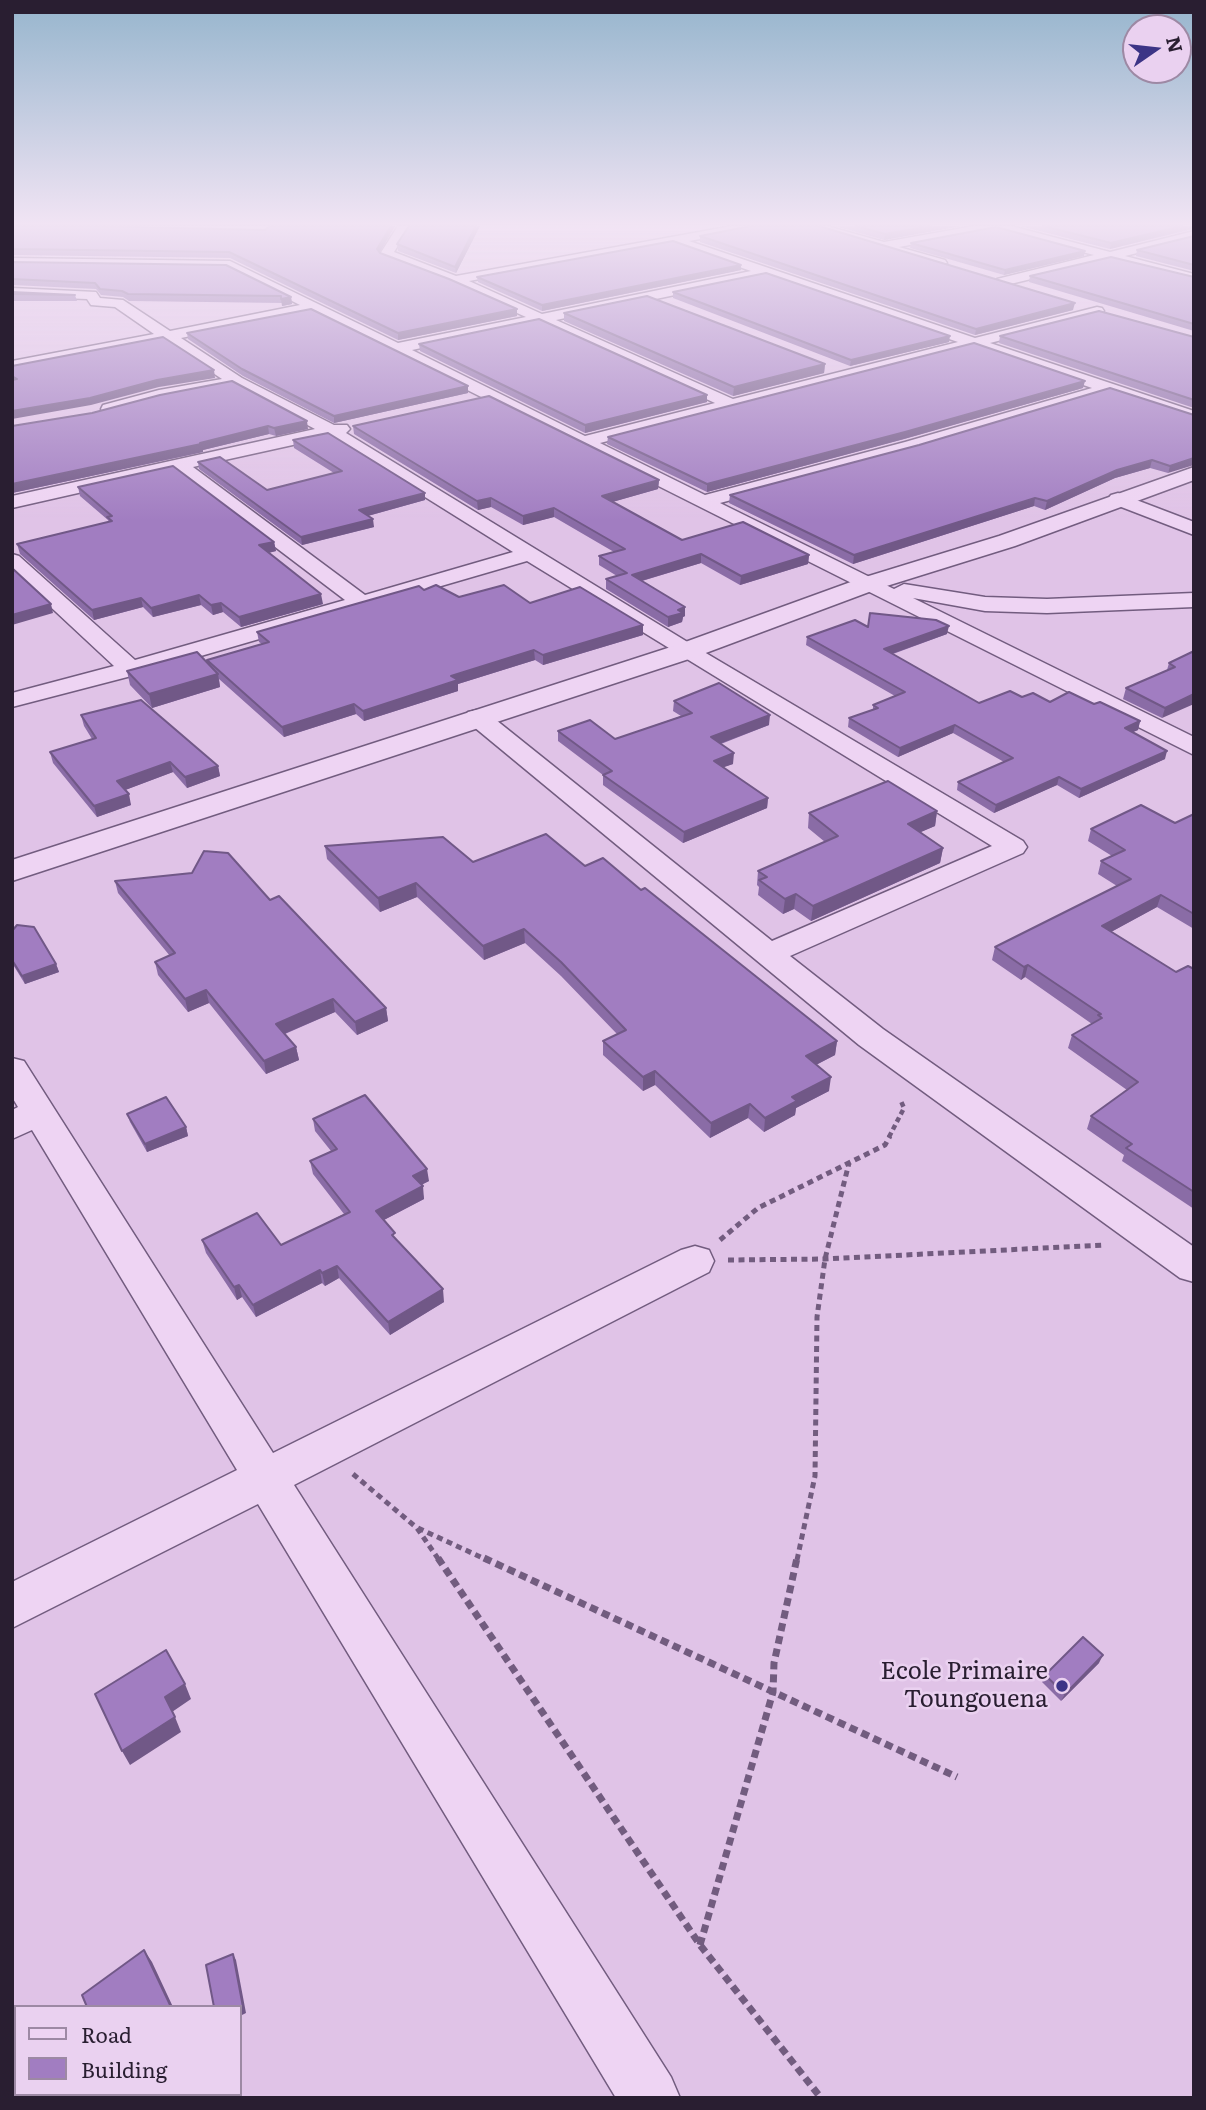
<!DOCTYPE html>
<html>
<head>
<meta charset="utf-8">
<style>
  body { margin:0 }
  #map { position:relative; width:1206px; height:2110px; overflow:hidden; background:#e0c3e7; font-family:Literata,serif }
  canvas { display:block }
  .frame { position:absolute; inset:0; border:14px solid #291e31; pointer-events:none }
  .legend { position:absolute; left:14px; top:2005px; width:228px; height:91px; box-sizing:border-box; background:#ead1f0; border:2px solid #9d89a4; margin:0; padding:9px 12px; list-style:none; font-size:21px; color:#291e31 }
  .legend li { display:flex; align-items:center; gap:14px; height:35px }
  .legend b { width:35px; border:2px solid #9d89a4 }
  .north { position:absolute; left:1122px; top:14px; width:70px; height:70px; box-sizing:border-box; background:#ead1f0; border:2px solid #9d89a4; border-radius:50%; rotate:76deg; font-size:19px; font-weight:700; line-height:28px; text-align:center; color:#291e31 }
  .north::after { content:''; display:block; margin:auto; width:24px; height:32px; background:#3c3486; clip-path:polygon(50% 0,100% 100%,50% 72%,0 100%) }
</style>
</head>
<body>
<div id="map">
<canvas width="1206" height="2110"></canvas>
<div class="frame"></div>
<ul class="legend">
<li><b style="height:9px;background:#eed4f3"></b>Road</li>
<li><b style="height:19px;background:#a17dc1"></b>Building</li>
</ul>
<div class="north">N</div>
</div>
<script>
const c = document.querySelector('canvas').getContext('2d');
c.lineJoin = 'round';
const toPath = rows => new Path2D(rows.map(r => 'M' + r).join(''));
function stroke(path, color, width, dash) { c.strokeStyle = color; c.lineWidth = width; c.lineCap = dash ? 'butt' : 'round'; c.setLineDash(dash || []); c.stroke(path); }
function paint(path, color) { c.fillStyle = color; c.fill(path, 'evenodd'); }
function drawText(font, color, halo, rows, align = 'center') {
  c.font = font + ' Literata,serif'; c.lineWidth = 5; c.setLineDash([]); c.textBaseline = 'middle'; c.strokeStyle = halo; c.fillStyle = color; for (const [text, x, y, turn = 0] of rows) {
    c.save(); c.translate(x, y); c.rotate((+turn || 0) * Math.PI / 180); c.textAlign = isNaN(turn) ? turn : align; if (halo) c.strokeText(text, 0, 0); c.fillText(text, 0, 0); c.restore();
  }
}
const minor = toPath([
  [91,226,268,226,272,229,266,233,97,230,91,226],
  [398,226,410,226,394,252,456,276,732,226,757,226,751,230,689,241,975,338,1097,307,1102,308,1104,311,1102,314,990,343,1194,411,1194,422,1108,393,917,450,720,503,894,589,904,584,985,597,1047,599,1194,593,1194,607,1047,613,985,611,913,598,1194,737,1194,755,312,312,181,338,242,378,334,425,347,425,350,429,346,433,694,646,1023,841,1027,847,1023,853,790,956,883,1029,1194,1247,1194,1282,1180,1278,859,1045,468,722,465,717,468,712,477,710,486,712,772,941,992,846,527,561,139,674,12,707,12,693,114,666,12,571,12,554,19,556,135,660,345,600,175,471,12,508,12,496,315,429,234,386,161,400,109,414,103,413,101,409,103,405,159,390,222,379,165,341,12,371,12,361,154,334,115,307,91,305,87,299,12,296,12,288,96,292,100,298,123,300,170,331,300,305,228,269,12,266,12,258,230,261,398,343,526,317,450,283,381,257,380,254,398,226],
  [673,244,751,271,542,314,469,281,673,244],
  [765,276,958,342,733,399,556,320,765,276],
  [539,323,715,403,585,436,412,350,539,323],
  [973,347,1092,388,905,442,705,495,600,443,973,347],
  [329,437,513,552,365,595,193,467,329,437],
  [809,226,827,226,884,242,974,226,1011,226,1110,252,1194,231,1194,239,1125,256,1194,274,1194,282,1110,260,1002,286,997,285,997,279,1094,255,995,229,899,247,945,260,947,263,940,267,809,226],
  [1118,493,1194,522,1194,535,1111,503,1108,499,1111,495,1118,493],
  [12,1058,24,1061,273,1453,681,1250,695,1246,709,1250,714,1261,709,1272,294,1485,671,2077,680,2098,616,2098,258,1504,12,1628,12,1582,237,1470,32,1130,12,1139,12,1110,18,1107,12,1097,12,1058]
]);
const tertiary = toPath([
  [1194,467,1194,480,1015,546,877,589,695,657,12,881,12,860,677,645,859,579,999,536,1194,467]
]);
stroke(minor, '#725c7f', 3);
stroke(tertiary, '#725c7f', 3);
stroke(toPath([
  [889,1137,904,1108,900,1099]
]), '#725c7f', 4.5, [5, 3.5]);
stroke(toPath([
  [720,1240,758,1208,885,1145,890,1136],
  [728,1260,825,1259,1104,1245],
  [353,1474,417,1528,439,1560],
  [418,1528,487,1560],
  [797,1560,815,1476,817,1317,825,1259,849,1163]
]), '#725c7f', 5, [6, 4.5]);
stroke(toPath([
  [438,1558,700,1945,821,2098],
  [484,1558,957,1777],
  [700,1945,773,1692,774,1663,797,1558]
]), '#725c7f', 7, [8, 5]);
paint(minor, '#eed4f3');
paint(tertiary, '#eed4f3');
paint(toPath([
  [12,226,265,230,270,226,395,226,380,253,517,316,398,340,230,258,12,255],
  [480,226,456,273,398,251,397,244],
  [835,226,961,226,884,240],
  [1020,226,1194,226,1194,229,1110,249],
  [700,236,1073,310,975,335,700,242],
  [1194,236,1194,271,1136,256,1137,250],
  [911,243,1084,256,1004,275,910,248],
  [12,262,291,297,292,304,282,306,282,303,129,301,123,297,101,295,96,289,12,285],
  [741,270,542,311,478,282,477,277],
  [1030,276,1194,277,1194,331,1029,282],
  [12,292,75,295,77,301,12,301],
  [673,292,949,342,850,366,673,298],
  [564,313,825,364,824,373,733,396,564,321],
  [187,333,468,393,334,423,243,376,188,339],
  [1000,336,1194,337,1194,408,999,343],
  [419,344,707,402,585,433,420,351],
  [1083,388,904,439,707,492,607,444,608,437],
  [92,413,308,429,276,436,269,434,203,450,203,452,12,493,12,426],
  [1194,415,1168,473,1150,468,1115,478,1045,510,1034,506,853,564,729,503,730,495],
  [353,426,659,480,658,489,612,502,682,540,809,555,808,564,740,585,701,563,642,581,685,616,683,617,682,622,668,627,606,589,606,579,617,576,599,565,599,556,614,552,554,517,523,525,491,507,478,510,354,434],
  [293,440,425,493,425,500,368,516,374,527,302,545,199,469,198,462,267,490,334,473,294,448],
  [78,487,274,542,276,551,268,553,323,604,241,627,223,612,213,615,201,605,153,617,143,607,94,620,20,554,17,544,109,522,108,520,80,496],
  [424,590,459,597,530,603,643,635,543,665,535,660,458,684,458,691,364,721,356,714,284,737,219,679,220,687,152,708,130,685,127,671,208,663,207,660,262,644,259,642,257,632],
  [868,627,947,634,893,654,979,703,1022,697,1050,702,1094,704,1140,721,1138,730,1132,732,1165,759,1079,798,1057,785,994,813,957,790,958,782,1004,762,953,733,898,757,848,727,849,718,873,710,873,705,895,696,806,645,807,637],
  [1194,651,1162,718,1123,699,1126,688,1167,670,1169,663],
  [674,701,769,725,721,744,733,764,723,767,768,798,767,808,683,843,603,785,603,775,558,741,558,731,615,739,681,716,673,711],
  [81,715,218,766,220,776,187,788,173,772,125,790,131,805,97,817,53,763,50,752,92,739,84,726],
  [937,811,935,826,920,832,943,848,940,863,811,921,794,909,783,914,758,895,759,887,757,885,758,871,825,842,808,828,809,813],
  [1194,814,1194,929,1157,907,1111,932,1176,972,1194,969,1194,1209,1122,1161,1124,1155,1087,1129,1091,1116,1127,1090,1068,1048,1072,1035,1092,1024,1025,977,1021,980,992,960,995,947,1117,886,1098,874,1101,861,1112,856,1088,841,1091,829,1175,823],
  [325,846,473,862,585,866,641,890,837,1041,835,1055,816,1065,829,1091,796,1108,795,1115,764,1132,748,1118,710,1138,655,1085,643,1091,603,1055,603,1041,617,1034,561,976,525,943,484,960,417,897,380,912,327,859],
  [115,881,270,900,386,1008,388,1021,357,1035,335,1012,285,1034,296,1047,299,1060,266,1074,209,1003,188,1012,158,975,155,962,170,956,118,893],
  [12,931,56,964,59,972,25,984,12,963],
  [127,1114,186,1127,188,1136,147,1152,130,1122],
  [313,1119,429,1181,421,1185,424,1199,384,1220,396,1240,444,1302,390,1335,339,1278,325,1286,322,1283,256,1317,242,1297,237,1300,206,1253,202,1240,281,1245,344,1214,313,1174,310,1161,331,1151,315,1131],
  [1099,1663,1061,1701,1042,1682,1045,1675]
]), '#8a6ca6');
paint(toPath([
  [391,226,395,226,378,255,377,249],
  [476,226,480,226,456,273,455,267],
  [931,226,961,226,884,240,885,234],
  [1182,226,1194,226,1193,228,1110,249,1111,243],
  [1085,251,1084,256,1004,275,1005,270],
  [741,265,741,270,542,311,542,305],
  [291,297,292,304,282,306,281,299],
  [1075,303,1073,310,975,335,976,329],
  [517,309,517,316,398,340,398,333],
  [950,336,949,342,850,366,851,360],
  [825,364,824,373,733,396,734,387],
  [214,370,215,378,159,387,91,405,12,419,12,411,157,380],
  [1085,381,1083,388,904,439,707,492,707,484],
  [468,386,468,393,334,423,334,416],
  [707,395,707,402,585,433,585,425],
  [307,421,308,429,276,436,274,428],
  [268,426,269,434,203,450,203,452,12,493,12,484],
  [1194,458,1194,465,1168,473,1170,466],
  [1152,460,1150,468,1115,478,1045,510,1047,501,1117,470],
  [659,480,658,489,602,505,602,496],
  [425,493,425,500,360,518,359,510],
  [491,498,491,507,478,510,477,501],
  [1035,498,1034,506,853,564,854,555],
  [554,508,554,517,523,525,523,516],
  [373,519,374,527,302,545,301,537],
  [274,542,276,551,260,555,259,545],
  [701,554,701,563,631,584,632,575],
  [809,555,808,564,740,585,741,576],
  [321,594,323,604,241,627,239,617],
  [199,595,201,605,153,617,151,608],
  [141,598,143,607,94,620,92,610],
  [221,603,223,612,213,615,211,605],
  [51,604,53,613,12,625,12,615],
  [685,607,685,616,683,617,682,622,668,627,668,617,678,610],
  [643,625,643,635,543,665,543,655],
  [949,626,947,634,883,657,884,649],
  [534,650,535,660,458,684,458,691,364,721,363,711,451,676],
  [218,674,220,687,152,708,149,694],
  [1194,694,1194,704,1162,718,1165,708],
  [354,704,356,714,284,737,282,727],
  [770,715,769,725,711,747,711,737],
  [1140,721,1138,730,1122,737,1125,728],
  [955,725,953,733,898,757,900,748],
  [1167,751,1165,759,1079,798,1081,789],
  [734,753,733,764,713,771,714,761],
  [170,762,173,772,120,792,117,781],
  [218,766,220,776,187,788,185,777],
  [1059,777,1057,785,994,813,996,805],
  [129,794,131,805,97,817,94,806],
  [768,798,767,808,683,843,684,832],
  [937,811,935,826,905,839,908,824],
  [943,848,940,863,811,921,813,906],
  [416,883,417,897,380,912,378,898],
  [796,894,794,909,783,914,785,899],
  [1161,895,1157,907,1098,939,1102,926],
  [524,929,525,943,484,960,483,946],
  [56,964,59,972,25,984,22,976],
  [1028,965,1025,977,1021,980,1024,967],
  [206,990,209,1003,188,1012,185,999],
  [333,999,335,1012,279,1036,276,1024],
  [386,1008,388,1021,357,1035,355,1022],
  [837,1041,835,1055,804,1071,806,1056],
  [296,1047,299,1060,266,1074,264,1061],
  [655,1071,655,1085,643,1091,643,1077],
  [831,1077,829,1091,796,1108,795,1115,764,1132,765,1118,792,1097],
  [750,1104,748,1118,710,1138,711,1123],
  [186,1127,188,1136,147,1152,145,1144],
  [427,1169,429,1181,415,1188,413,1176],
  [423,1186,424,1199,378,1223,376,1211],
  [337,1266,339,1278,325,1286,322,1273],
  [320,1270,322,1283,256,1317,253,1305],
  [239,1285,242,1297,237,1300,234,1287],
  [443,1289,444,1302,390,1335,388,1322],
  [1103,1655,1099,1663,1061,1701,1065,1694],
  [185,1684,191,1699,172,1712,165,1697],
  [175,1717,181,1732,130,1765,122,1751],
  [144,1950,152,1962,173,2007,171,2007],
  [233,1954,236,1960,246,2013,240,2016]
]), '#715887');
const building = toPath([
  [12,226,95,226,265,230,270,226,391,226,377,249,380,253,449,279,517,309,398,333,229,252,12,249,12,226],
  [409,226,476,226,455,267,397,244,409,226],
  [751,226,819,226,1075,303,976,329,700,236,751,226],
  [856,226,931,226,885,234,856,226],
  [1043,226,1182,226,1111,243,1043,226],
  [996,227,1085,251,1005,270,911,243,996,227],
  [1194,236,1194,265,1137,250,1194,236],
  [673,241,741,265,542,305,477,277,673,241],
  [1111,257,1194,277,1194,324,1030,276,1111,257],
  [12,262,226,265,291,297,281,299,281,296,128,294,122,291,100,289,95,283,12,279,12,262],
  [766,273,950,336,851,360,673,292,766,273],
  [12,292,75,295,12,294,12,292],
  [647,296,825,364,734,387,564,313,647,296],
  [311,309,468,386,334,416,242,369,187,333,311,309],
  [1099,311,1194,337,1194,400,1000,336,1099,311],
  [539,319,707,395,585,425,419,344,539,319],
  [163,337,214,370,157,380,90,398,12,411,12,380,17,379,12,376,12,366,163,337],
  [974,343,1085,381,905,432,707,484,608,437,974,343],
  [232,381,307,421,274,428,268,426,200,443,201,444,12,484,12,426,92,413,160,395,232,381],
  [1110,388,1194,415,1194,458,1170,466,1152,460,1117,470,1047,501,1035,498,854,555,730,495,919,445,1110,388],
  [489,396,659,480,602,496,682,540,743,522,809,555,741,576,701,554,632,575,685,607,678,610,683,613,668,617,606,579,627,573,599,556,625,549,554,508,523,516,491,498,477,501,353,426,489,396],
  [328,433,425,493,359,510,373,519,301,537,198,462,220,457,267,490,342,471,293,440,328,433],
  [173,466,274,542,259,545,321,594,239,617,221,603,211,605,199,595,151,608,141,598,92,610,17,544,112,521,107,517,112,516,78,487,173,466],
  [12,568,51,604,12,615,12,568],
  [436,585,459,597,504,585,530,603,580,587,643,625,543,655,534,650,451,676,458,680,363,711,354,704,282,727,207,660,269,642,257,632,419,586,424,590,436,585],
  [870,613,936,620,949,626,884,649,979,703,1010,691,1022,697,1033,693,1050,702,1069,692,1094,704,1100,702,1140,721,1125,728,1167,751,1081,789,1059,777,996,805,958,782,1013,758,955,725,900,748,849,718,878,708,873,705,905,692,807,637,855,620,868,627,870,613],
  [1194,651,1194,694,1165,708,1126,688,1175,667,1169,663,1194,651],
  [197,652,218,674,149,694,127,671,197,652],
  [719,683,770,715,711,737,734,753,714,761,768,798,684,832,603,775,612,771,558,731,590,720,615,739,692,713,674,701,719,683],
  [141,700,218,766,185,777,170,762,117,781,129,794,94,806,50,752,96,738,81,715,141,700],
  [888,781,937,811,908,824,943,848,813,906,796,894,785,899,759,880,767,877,758,871,838,836,809,813,888,781],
  [1141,805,1175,823,1194,814,1194,914,1161,895,1102,926,1176,972,1188,966,1194,969,1194,1192,1126,1148,1132,1144,1091,1116,1138,1082,1072,1035,1102,1018,1098,1015,1101,1014,1028,965,1024,967,995,947,1131,879,1101,861,1125,850,1091,829,1141,805],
  [546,834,585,866,603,858,641,890,645,888,837,1041,806,1056,831,1077,792,1097,797,1101,765,1118,750,1104,711,1123,655,1071,643,1077,603,1041,626,1030,561,962,524,929,483,946,416,883,378,898,325,846,443,837,473,862,546,834],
  [204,851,228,853,270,900,279,896,386,1008,355,1022,333,999,276,1024,296,1047,264,1061,206,990,185,999,155,962,175,953,115,881,192,873,204,851],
  [17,925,34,927,56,964,22,976,12,960,12,931,17,925],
  [365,1095,427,1169,413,1176,423,1186,376,1211,395,1233,392,1235,443,1289,388,1322,337,1266,322,1273,320,1270,253,1305,239,1285,234,1287,202,1240,257,1213,281,1245,350,1212,310,1161,337,1149,313,1119,365,1095],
  [166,1097,186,1127,145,1144,127,1114,166,1097],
  [1083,1637,1103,1655,1065,1694,1045,1675,1083,1637],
  [166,1650,185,1684,165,1697,175,1717,122,1751,95,1694,166,1650],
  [144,1950,171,2007,87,2007,82,1995,144,1950],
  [233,1954,243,2007,240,2009,240,2007,214,2007,206,1965,233,1954]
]);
paint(building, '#a17dc1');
stroke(building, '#715887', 2);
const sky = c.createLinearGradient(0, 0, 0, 521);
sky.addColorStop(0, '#96b5cd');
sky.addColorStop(0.43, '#f1e4f4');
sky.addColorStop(1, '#f1e4f400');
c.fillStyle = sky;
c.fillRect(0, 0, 1206, 521);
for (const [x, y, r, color] of [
  [1062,1686,7,"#3c3486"]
]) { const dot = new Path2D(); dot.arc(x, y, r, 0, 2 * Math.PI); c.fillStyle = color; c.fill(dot); stroke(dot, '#ead1f0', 2.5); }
drawText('24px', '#291e31', '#ead1f0', [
  ["Ecole Primaire",1048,1672],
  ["Toungouena",1048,1700]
], 'right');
</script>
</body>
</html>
